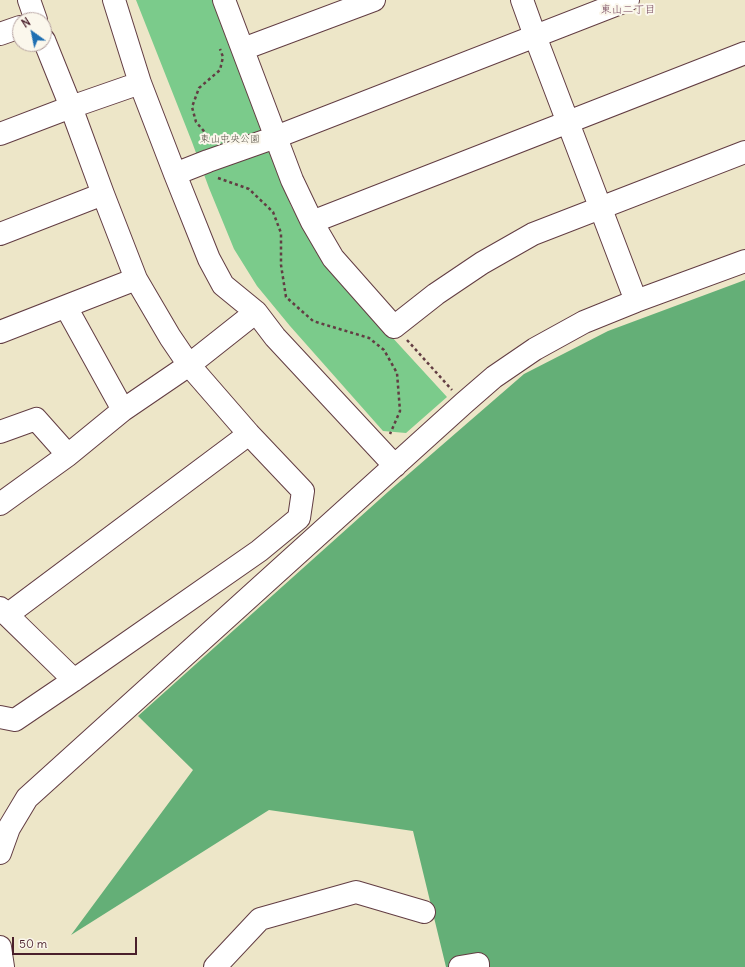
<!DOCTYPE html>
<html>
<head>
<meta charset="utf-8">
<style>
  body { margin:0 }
  #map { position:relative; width:745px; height:967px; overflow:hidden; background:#ede6c8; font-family:Delius,sans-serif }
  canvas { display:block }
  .north { position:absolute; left:12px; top:12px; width:40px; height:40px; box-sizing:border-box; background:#fbf7ec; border:1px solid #b4a19f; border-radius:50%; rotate:327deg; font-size:11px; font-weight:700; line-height:16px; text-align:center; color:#4a1f2b }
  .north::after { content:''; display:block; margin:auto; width:14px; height:18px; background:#1f6fb2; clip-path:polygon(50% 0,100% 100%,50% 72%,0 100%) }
  .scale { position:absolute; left:12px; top:937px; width:125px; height:18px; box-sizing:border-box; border:2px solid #4a1f2b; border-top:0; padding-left:5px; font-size:12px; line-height:14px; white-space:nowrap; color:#4a1f2b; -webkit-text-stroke:3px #fbf7ec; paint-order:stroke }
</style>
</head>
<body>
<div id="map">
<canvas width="745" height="967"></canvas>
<div class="north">N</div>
<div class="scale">50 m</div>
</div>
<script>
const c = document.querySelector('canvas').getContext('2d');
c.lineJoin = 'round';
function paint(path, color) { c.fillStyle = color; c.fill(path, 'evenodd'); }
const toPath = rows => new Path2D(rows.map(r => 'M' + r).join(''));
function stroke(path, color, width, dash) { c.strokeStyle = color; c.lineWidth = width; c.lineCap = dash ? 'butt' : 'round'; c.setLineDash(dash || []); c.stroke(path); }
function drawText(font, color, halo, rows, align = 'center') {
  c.font = font + ' Delius,"Klee One",sans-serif'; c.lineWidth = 4; c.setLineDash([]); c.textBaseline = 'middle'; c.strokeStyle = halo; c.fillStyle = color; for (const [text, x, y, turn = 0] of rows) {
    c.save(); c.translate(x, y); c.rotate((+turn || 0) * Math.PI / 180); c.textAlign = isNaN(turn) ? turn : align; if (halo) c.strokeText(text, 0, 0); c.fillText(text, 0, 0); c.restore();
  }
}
paint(toPath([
  [136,0,214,0,262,123,291,206,324,263,447,397,406,433,383,431,290,326,257,286,234,249,209,188,192,142]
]), '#7bcb8b');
paint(toPath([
  [745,280,745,967,446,967,413,831,269,810,71,935,193,770,138,716,389,491,524,374,608,331]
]), '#64af77');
const minor = toPath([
  [29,0,36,20],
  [114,0,140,83,175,174,209,259,223,285,256,312,275,337,395,466],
  [224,0,292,180,312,222,333,258,394,327,436,294,482,263,533,234,745,152],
  [522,0,535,36,636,301],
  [0,34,20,27],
  [243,49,374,0],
  [0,134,71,107,140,83],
  [175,174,208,161,276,137,628,0],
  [312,222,745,53],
  [0,234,103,194],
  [66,307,123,410],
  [0,332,136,279],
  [0,432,36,419,68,455],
  [0,504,68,455,123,410,189,365,256,312],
  [0,608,74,680],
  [7,615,249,434],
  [0,717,15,720,74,680,259,551,299,518,303,491,249,434,189,365,170,337,136,279,103,194,71,107,44,40],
  [0,853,9,828,27,798,464,403,494,377,535,349,584,322,636,301,745,261],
  [0,947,3,967],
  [215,967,260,919,356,892,424,912],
  [460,967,478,964,478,967]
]);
stroke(minor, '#623d43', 24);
stroke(toPath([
  [207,141,209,137,196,122,192,107,199,88,220,70,223,57,220,49],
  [218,178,249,189,273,212,281,233,281,265,286,297,313,321,369,338,384,350,397,373,400,411,390,434],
  [407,340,452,390]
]), '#623d43', 2.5, [3, 3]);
stroke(minor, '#fff', 22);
drawText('10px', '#595348', '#fbf7ec', [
  ["東山中央公園",230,139]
]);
drawText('11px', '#76475d', '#fbf7ec', [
  ["東山二丁目",628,10]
]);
</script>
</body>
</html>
